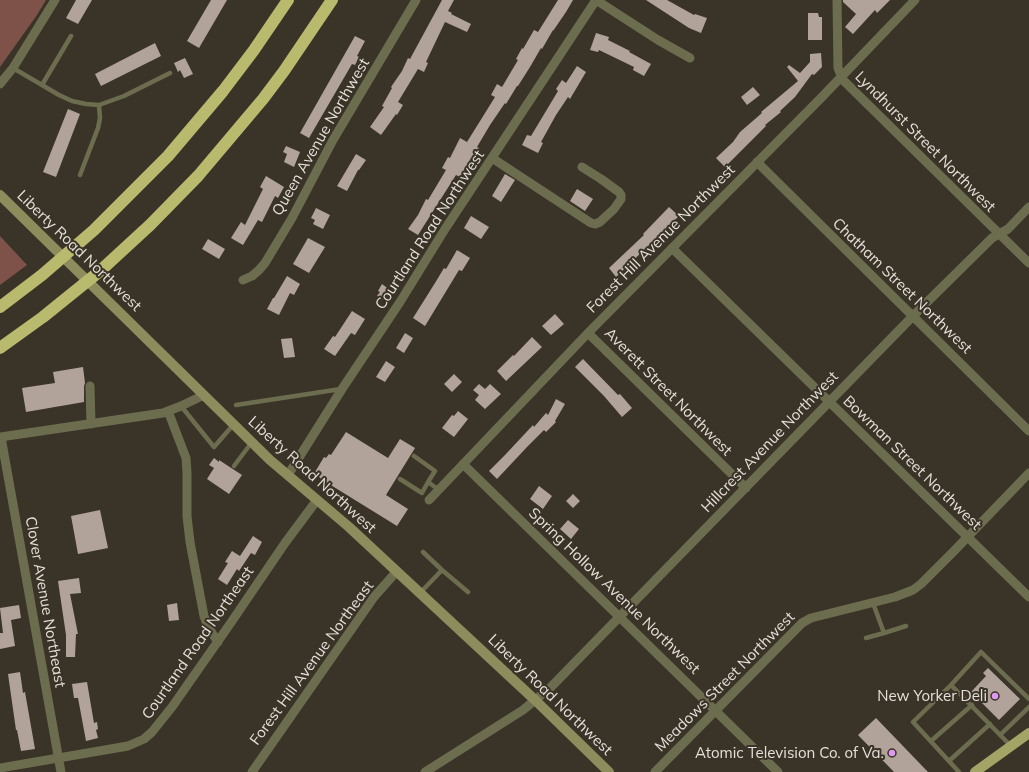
<!DOCTYPE html>
<html>
<head>
<meta charset="utf-8">
<style>
  body { margin:0 }
  canvas { display:block; background:#3a3327 }
</style>
</head>
<body>
<canvas width="1029" height="772"></canvas>
<script>
const c = document.querySelector('canvas').getContext('2d');
c.lineJoin = 'round';
function paint(path, color) { c.fillStyle = color; c.fill(path, 'evenodd'); }
const toPath = rows => new Path2D(rows.map(r => 'M' + r).join(''));
function stroke(path, color, width, dash) { c.strokeStyle = color; c.lineWidth = width; c.lineCap = dash ? 'butt' : 'round'; c.setLineDash(dash || []); c.stroke(path); }
function drawText(font, color, halo, rows, align = 'center') {
  c.font = font + ' Mulish,sans-serif'; c.lineWidth = 4; c.setLineDash([]); c.textBaseline = 'middle'; c.strokeStyle = halo; c.fillStyle = color; for (const [text, x, y, turn = 0] of rows) {
    c.save(); c.translate(x, y); c.rotate((+turn || 0) * Math.PI / 180); c.textAlign = isNaN(turn) ? turn : align; if (halo) c.strokeText(text, 0, 0); c.fillText(text, 0, 0); c.restore();
  }
}
paint(toPath([
  [0,0,46,0,37,15,0,67],
  [0,236,27,265,0,285]
]), '#7e5248');
paint(toPath([
  [76,0,92,0,78,24,66,18],
  [211,0,227,0,199,48,187,41],
  [442,0,454,0,448,11,452,13,451,14,471,24,467,32,445,22,426,62,428,63,424,72,418,69,398,102,403,105,397,115,396,114,381,135,370,127,384,107,382,106,392,88,391,87,402,71,408,58,410,59],
  [558,0,573,0,566,12,553,31,553,30,542,49,541,48,530,67,518,86,517,86,506,104,505,103,490,125,477,147,479,148,473,159,471,158,460,177,456,175,418,235,408,229,418,215,426,199,428,200,446,170,442,168,448,157,450,158,460,138,467,142,495,97,491,95,497,84,502,87,518,60,516,59,522,48,523,49,534,30,538,32],
  [646,0,667,0,694,15,695,14,707,18,701,33,689,28],
  [843,0,890,0,877,13,875,10,853,34,845,27,856,14,843,2],
  [808,13,818,13,819,17,822,17,822,40,808,40],
  [596,33,609,37,608,40,630,51,629,52,651,64,644,76,633,70,634,67,599,50,598,52,590,50],
  [355,36,365,41,357,56,359,57,355,65,352,64,309,138,300,133],
  [155,43,161,56,101,86,95,74],
  [821,53,822,67,814,75,812,74,795,97,780,111,781,112,765,125,766,126,725,167,716,158,733,142,740,132,762,113,761,112,798,81,787,67,789,65,800,73,810,62,810,54],
  [185,58,193,74,184,78,180,70,178,72,174,63],
  [577,66,586,72,570,99,568,97,556,115,541,142,543,143,538,153,522,145,527,135,531,136,558,91,556,89,562,80,566,83],
  [753,87,760,95,747,105,741,97],
  [68,109,80,114,56,177,43,172],
  [286,146,300,152,294,167,284,162,287,154,283,152],
  [356,154,366,160,359,170,358,170,347,191,337,186],
  [505,174,515,180,501,202,492,196],
  [266,176,284,187,278,198,275,196,262,222,258,220,243,245,231,238,241,222,245,225,263,189,260,187],
  [577,189,593,199,585,211,570,201],
  [669,207,679,216,616,277,609,268,644,235,643,234],
  [316,208,330,215,323,229,313,224,315,220,311,218],
  [471,216,489,227,481,239,464,228],
  [308,238,325,247,309,273,293,264],
  [208,239,225,249,219,259,202,249],
  [457,250,470,258,462,271,459,270,425,326,413,318,435,283,444,268,446,269],
  [287,276,300,284,294,295,290,293,279,315,267,309,273,298,274,298],
  [382,284,390,290,383,300,377,296,380,292,378,291],
  [352,311,365,319,355,335,351,333,335,356,324,349,333,336,335,337],
  [555,314,564,324,551,335,542,326],
  [405,333,413,338,404,353,396,348],
  [532,337,542,347,506,381,497,371,513,355,514,356],
  [292,338,295,357,284,358,281,339],
  [583,359,618,395,620,394,632,408,622,417,604,396,575,367],
  [386,361,395,367,385,382,376,377],
  [83,367,85,383,84,386,84,402,26,412,22,388,55,383,53,372],
  [454,374,462,382,452,392,444,384],
  [479,384,485,389,490,384,501,394,485,409,475,400,479,395,473,390],
  [556,399,565,404,555,421,556,422,546,432,544,430,527,447,497,479,489,471,505,455,533,425,534,427,546,413,548,415],
  [458,411,468,419,454,437,442,428,452,415,454,416],
  [346,432,388,458,400,439,415,448,386,495,408,509,397,526,321,479,315,472,324,457,326,458,329,454,331,455],
  [214,458,219,462,219,460,242,475,229,494,207,479,214,468,209,465],
  [539,486,552,496,543,509,530,499],
  [573,494,580,501,573,508,566,501],
  [100,510,108,548,78,554,71,516],
  [568,520,579,529,571,539,560,529],
  [253,536,262,542,255,555,251,553,239,571,237,569,227,585,218,579,228,563,225,562,232,551,240,556],
  [79,578,81,593,70,594,78,634,76,634,75,657,66,657,66,635,58,581],
  [177,603,179,620,169,621,167,605],
  [19,605,21,618,11,620,15,646,0,649,0,633,3,633,0,608],
  [988,668,1020,699,999,720,971,692,986,676,983,673],
  [20,672,23,693,25,692,35,749,21,751,17,730,16,730,8,674],
  [87,682,94,723,97,722,98,729,96,730,98,738,86,741,78,698,74,698,72,684],
  [876,718,928,772,894,772,858,735]
]), '#b1a399');
stroke(toPath([
  [13,68,59,95,72,101,86,104,99,105,124,96,170,73],
  [42,85,71,36],
  [80,175,98,128,100,118,99,105],
  [236,405,341,389],
  [181,406,214,447,234,424],
  [414,456,435,471,428,482,439,490],
  [234,466,252,442],
  [400,479,422,493,428,482],
  [423,552,442,570],
  [420,593,442,570,468,592],
  [884,633,906,626],
  [866,638,884,633,873,603],
  [951,685,913,722,959,772],
  [1000,735,1029,707],
  [931,741,972,705],
  [1011,746,951,685,981,652,1029,699],
  [949,761,990,724]
]), '#6c6d4f', 4.5);
stroke(toPath([
  [596,0,658,40,690,58],
  [837,0,838,68,843,80,1029,263],
  [0,84,13,68,55,0],
  [492,158,591,223,595,224,600,222,614,209,621,199,621,195,619,192,601,179,582,167],
  [757,162,1029,431],
  [672,248,1029,597],
  [243,280,252,276,259,270,265,263,292,218,333,140,416,0],
  [588,333,746,488],
  [90,386,91,424],
  [168,411,186,458,187,473,187,516,190,542,204,616,208,627,218,642],
  [0,437,163,413,181,406,204,395],
  [1,437,61,772],
  [463,464,778,772],
  [288,475,342,389,400,302,445,229,596,0],
  [429,500,588,333,821,98,915,0],
  [0,768,128,746,144,739,152,732,172,707,230,624,285,543,317,500],
  [252,772,374,597,397,571],
  [425,772,523,710,551,687,913,316,992,238,1008,229,1029,207],
  [655,772,802,623,811,618,895,597,913,590,921,584,954,551,1029,473]
]), '#6c6d4f', 9);
stroke(toPath([
  [0,195,270,460,349,527,535,700,609,772]
]), '#8c8c5d', 10);
stroke(toPath([
  [975,772,1029,733]
]), '#a4a467', 10);
stroke(toPath([
  [0,307,42,275,94,230,168,156,223,91,254,50,288,0],
  [0,348,43,317,100,271,150,225,198,176,263,99,284,71,332,0]
]), '#baba6f', 12);
for (const [x, y, r, color] of [
  [995,696,4,"#de98f2"],
  [892,753,4,"#de98f2"]
]) { const dot = new Path2D(); dot.arc(x, y, r, 0, 2 * Math.PI); c.fillStyle = color; c.fill(dot); stroke(dot, '#3a3327', 1.5); }
drawText('15px', '#e5e1da', '#3a3327', [
  ["Queen Avenue Northwest",321,137,-60],
  ["Lyndhurst Street Northwest",925,142,45],
  ["Courtland Road Northwest",430,230,-57],
  ["Forest Hill Avenue Northwest",661,239,-45],
  ["Liberty Road Northwest",79,251,44],
  ["Chatham Street Northwest",902,286,44],
  ["Averett Street Northwest",668,392,45],
  ["Hillcrest Avenue Northwest",770,442,-46],
  ["Bowman Street Northwest",912,463,44],
  ["Liberty Road Northwest",312,475,42],
  ["Spring Hollow Avenue Northwest",614,591,44],
  ["Clover Avenue Northeast",45,602,80],
  ["Courtland Road Northeast",198,643,-55],
  ["Forest Hill Avenue Northeast",312,663,-54],
  ["Meadows Street Northwest",725,682,-45],
  ["Liberty Road Northwest",550,695,44]
]);
drawText('15px', '#e5e1da', '#3a3327', [
  ["New Yorker Deli",987,696],
  ["Atomic Television Co. of Va.",884,753]
], 'right');
</script>
</body>
</html>
